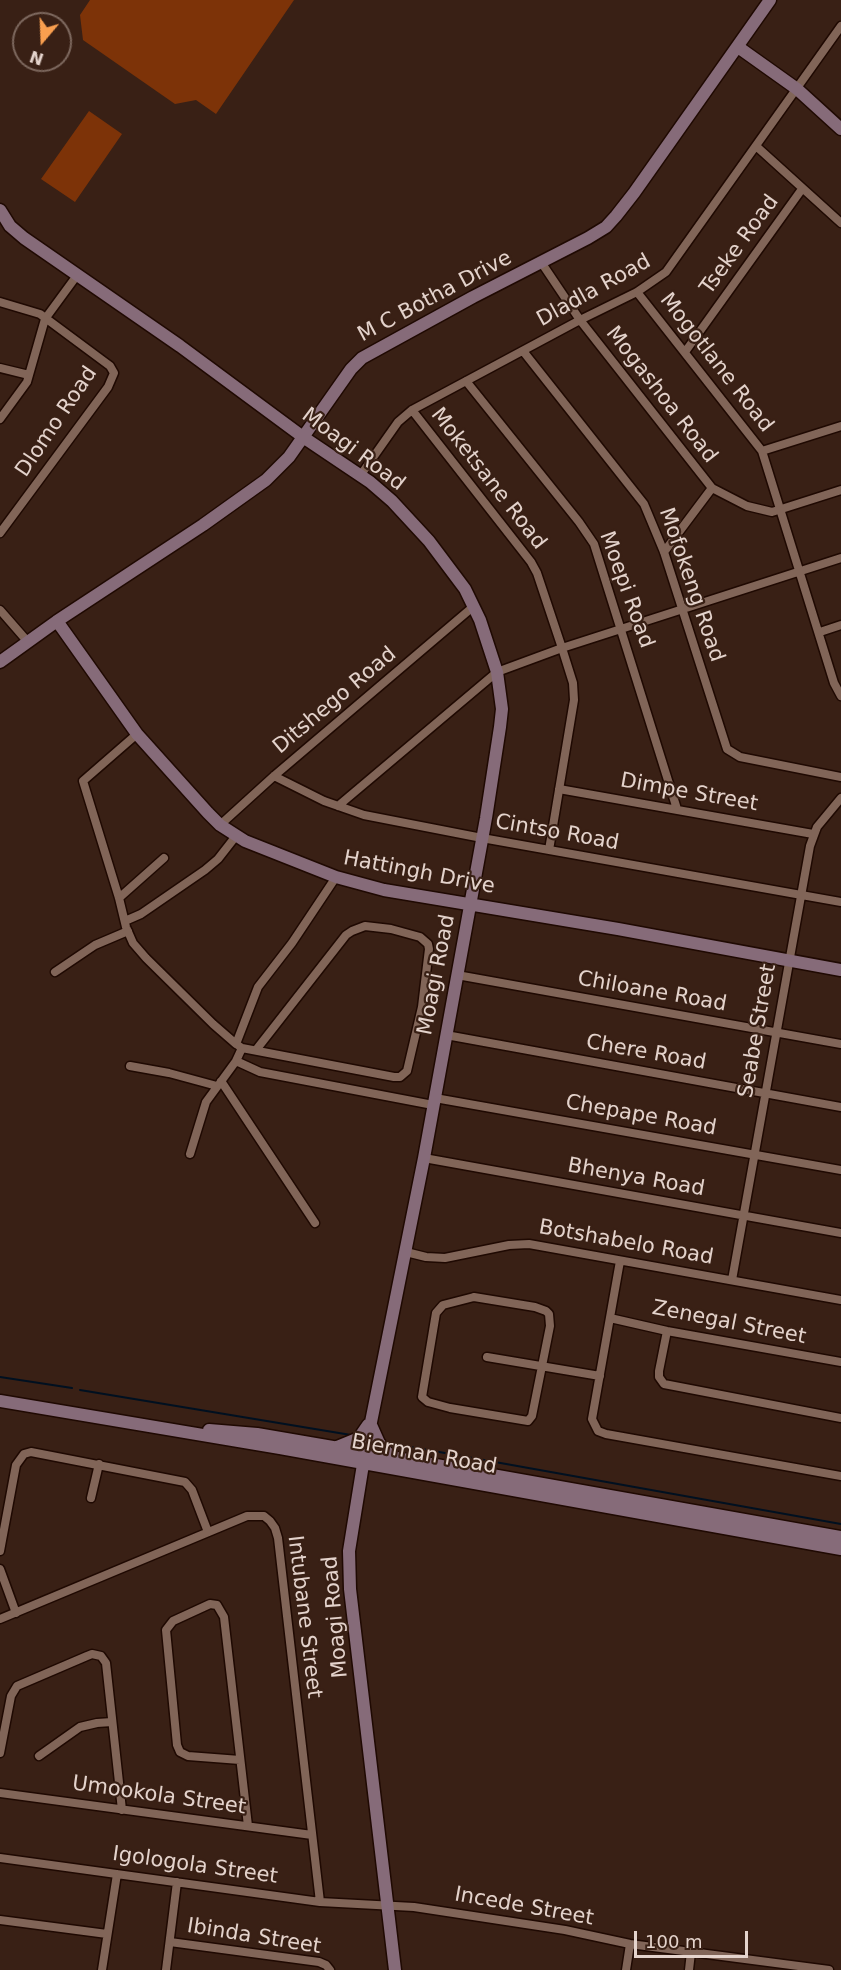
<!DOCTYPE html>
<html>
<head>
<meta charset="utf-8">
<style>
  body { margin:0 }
  #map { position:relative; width:841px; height:1970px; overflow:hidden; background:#392015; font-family:"DejaVu Sans",sans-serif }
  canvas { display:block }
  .north { position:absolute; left:12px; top:12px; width:60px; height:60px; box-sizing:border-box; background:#392015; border:2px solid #7d685e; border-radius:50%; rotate:199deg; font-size:16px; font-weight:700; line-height:24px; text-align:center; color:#e4d3cc }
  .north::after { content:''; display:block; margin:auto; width:21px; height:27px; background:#fa9f4f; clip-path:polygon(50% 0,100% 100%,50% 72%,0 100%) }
  .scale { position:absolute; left:634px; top:1931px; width:114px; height:27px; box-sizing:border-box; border:3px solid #e4d3cc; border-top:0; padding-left:8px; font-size:18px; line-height:21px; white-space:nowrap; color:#e4d3cc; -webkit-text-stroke:4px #392015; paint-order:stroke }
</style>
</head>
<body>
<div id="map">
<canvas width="841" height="1970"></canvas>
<div class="north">N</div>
<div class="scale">100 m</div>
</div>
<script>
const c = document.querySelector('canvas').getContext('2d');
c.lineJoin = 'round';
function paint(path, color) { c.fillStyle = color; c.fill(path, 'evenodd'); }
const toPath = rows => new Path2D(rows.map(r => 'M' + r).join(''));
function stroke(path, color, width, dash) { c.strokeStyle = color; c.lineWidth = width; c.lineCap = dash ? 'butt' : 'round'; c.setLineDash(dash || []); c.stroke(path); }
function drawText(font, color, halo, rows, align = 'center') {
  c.font = font + ' "DejaVu Sans",sans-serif'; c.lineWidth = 4.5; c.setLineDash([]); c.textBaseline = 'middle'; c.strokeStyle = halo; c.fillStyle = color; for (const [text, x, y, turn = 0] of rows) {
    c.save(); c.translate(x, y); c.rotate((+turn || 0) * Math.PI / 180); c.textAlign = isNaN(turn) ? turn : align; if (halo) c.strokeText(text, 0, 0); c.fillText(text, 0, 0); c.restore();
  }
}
paint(toPath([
  [90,0,294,0,216,114,196,100,175,104,83,40,80,15],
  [89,111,122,134,75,202,41,179]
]), '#7d3308');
stroke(toPath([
  [0,1377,72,1388],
  [80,1390,351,1435],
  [389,1443,841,1524]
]), '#001020', 2);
const street = toPath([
  [756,146,841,223],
  [541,262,580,320,712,488,747,506,772,512,841,490],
  [637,292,762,451,834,683,841,696],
  [0,302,40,314,110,366,114,373,108,387,0,533],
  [523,351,644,504,664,552,727,749,740,757,841,777],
  [685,352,802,189],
  [0,368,29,375],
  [466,381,579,522,594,544,677,809],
  [412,410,531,562,537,573,562,648,573,683,574,700,549,850],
  [0,419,27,382,45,319,78,274],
  [762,451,841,426],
  [360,476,398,422,412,410,580,320,637,292,666,272,841,26],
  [664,552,712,488],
  [0,610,28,642],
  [820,632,841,625],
  [137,734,83,781,119,898,126,927,133,943,146,958,213,1024,236,1044],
  [274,776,324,801,364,815,482,838,841,902],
  [559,789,813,834],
  [338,806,497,672,562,648,841,558],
  [220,825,274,776,474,606],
  [119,898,164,858],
  [125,921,141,914,205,870,218,859,236,836],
  [55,972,95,945,128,931],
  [457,975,841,1044],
  [446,1035,841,1107],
  [256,1050,346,935,352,931,365,926,391,929,420,937,428,944,429,949,422,1007,407,1071,400,1077,394,1077,242,1048,236,1044,258,987,292,943,336,877],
  [236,1061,260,1072,433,1105],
  [130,1066,169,1073,217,1086],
  [221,1081,315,1223],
  [435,1098,841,1170],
  [190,1154,206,1102,236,1061,242,1048],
  [424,1158,841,1233],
  [406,1252,426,1257,445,1258,509,1245,529,1244,841,1300],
  [620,1261,592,1419,598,1431,606,1434,841,1476],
  [732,1280,810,846,817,827,841,798],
  [474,1297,535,1307,546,1311,549,1314,550,1326,532,1416,528,1421,450,1408,428,1402,422,1397,436,1313,443,1305,474,1297],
  [610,1318,667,1331,841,1362],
  [667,1331,659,1371,659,1377,664,1384,841,1418],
  [487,1357,600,1376],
  [91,1498,99,1464],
  [0,1551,16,1465,24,1454,31,1452,185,1482,192,1490,208,1532],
  [0,1569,16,1613],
  [0,1619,247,1516,264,1516,270,1521,275,1528,278,1538,320,1902],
  [0,1753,11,1696,17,1686,87,1656,92,1654,101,1656,106,1663,122,1810],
  [39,1756,80,1727,97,1723,112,1722],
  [240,1760,188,1756,180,1752,177,1745,166,1630,173,1621,210,1604,217,1605,224,1617,248,1826],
  [0,1793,312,1835],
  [0,1858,320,1902,414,1907,565,1930,630,1944,829,1970],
  [0,1920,107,1934],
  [170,1942,319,1962,326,1965,330,1970],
  [102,1970,117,1874],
  [166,1970,177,1882],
  [626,1970,630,1944],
  [689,1970,691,1952]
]);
const secondary = toPath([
  [738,47,797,89,841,129],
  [0,210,10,226,24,238,180,346,303,437,370,482,392,501,429,541,465,589,480,620,497,672,502,709,500,727,486,818,424,1158,365,1452,349,1551,350,1589,395,1970],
  [57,621,137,734,208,813,220,825,245,841,336,877,384,890,618,929,841,970],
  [0,662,57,621,203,525,266,480,289,457,351,369,362,358,473,297,588,238,606,227,616,216,634,193,770,0],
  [0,1401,280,1448,841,1549],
  [371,1425,379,1443,391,1457],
  [209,1430,257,1434,391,1457,841,1537],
  [337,1447,359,1438,368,1425]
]);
stroke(street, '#1f0902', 11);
stroke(secondary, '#1f0902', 15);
stroke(street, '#816558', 8);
stroke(secondary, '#866b79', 12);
drawText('21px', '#e4d3cc', '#392015', [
  ["Tseke Road",740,245,-54],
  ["Dladla Road",594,291,-29],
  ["M C Botha Drive",435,297,-28],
  ["Mogotlane Road",716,363,52],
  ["Mogashoa Road",661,395,52],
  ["Dlomo Road",57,422,-56],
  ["Moagi Road",353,450,37],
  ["Moketsane Road",488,479,52],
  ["Mofokeng Road",691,585,71],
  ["Moepi Road",626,590,70],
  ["Ditshego Road",335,701,-40],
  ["Dimpe Street",689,793,10],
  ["Cintso Road",557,833,10],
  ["Hattingh Drive",419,873,11],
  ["Moagi Road",437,975,-79],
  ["Chiloane Road",652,992,10],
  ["Seabe Street",758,1031,-80],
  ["Chere Road",646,1053,10],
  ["Chepape Road",641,1116,10],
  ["Bhenya Road",636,1178,10],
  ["Botshabelo Road",626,1243,10],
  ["Zenegal Street",729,1323,11],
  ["Bierman Road",424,1455,10],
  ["Intubane Street",304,1617,83],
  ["Moagi Road",336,1617,-95],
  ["Umookola Street",159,1796,8],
  ["Igologola Street",195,1866,8],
  ["Incede Street",524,1907,10],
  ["Ibinda Street",254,1937,9]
]);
</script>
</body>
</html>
